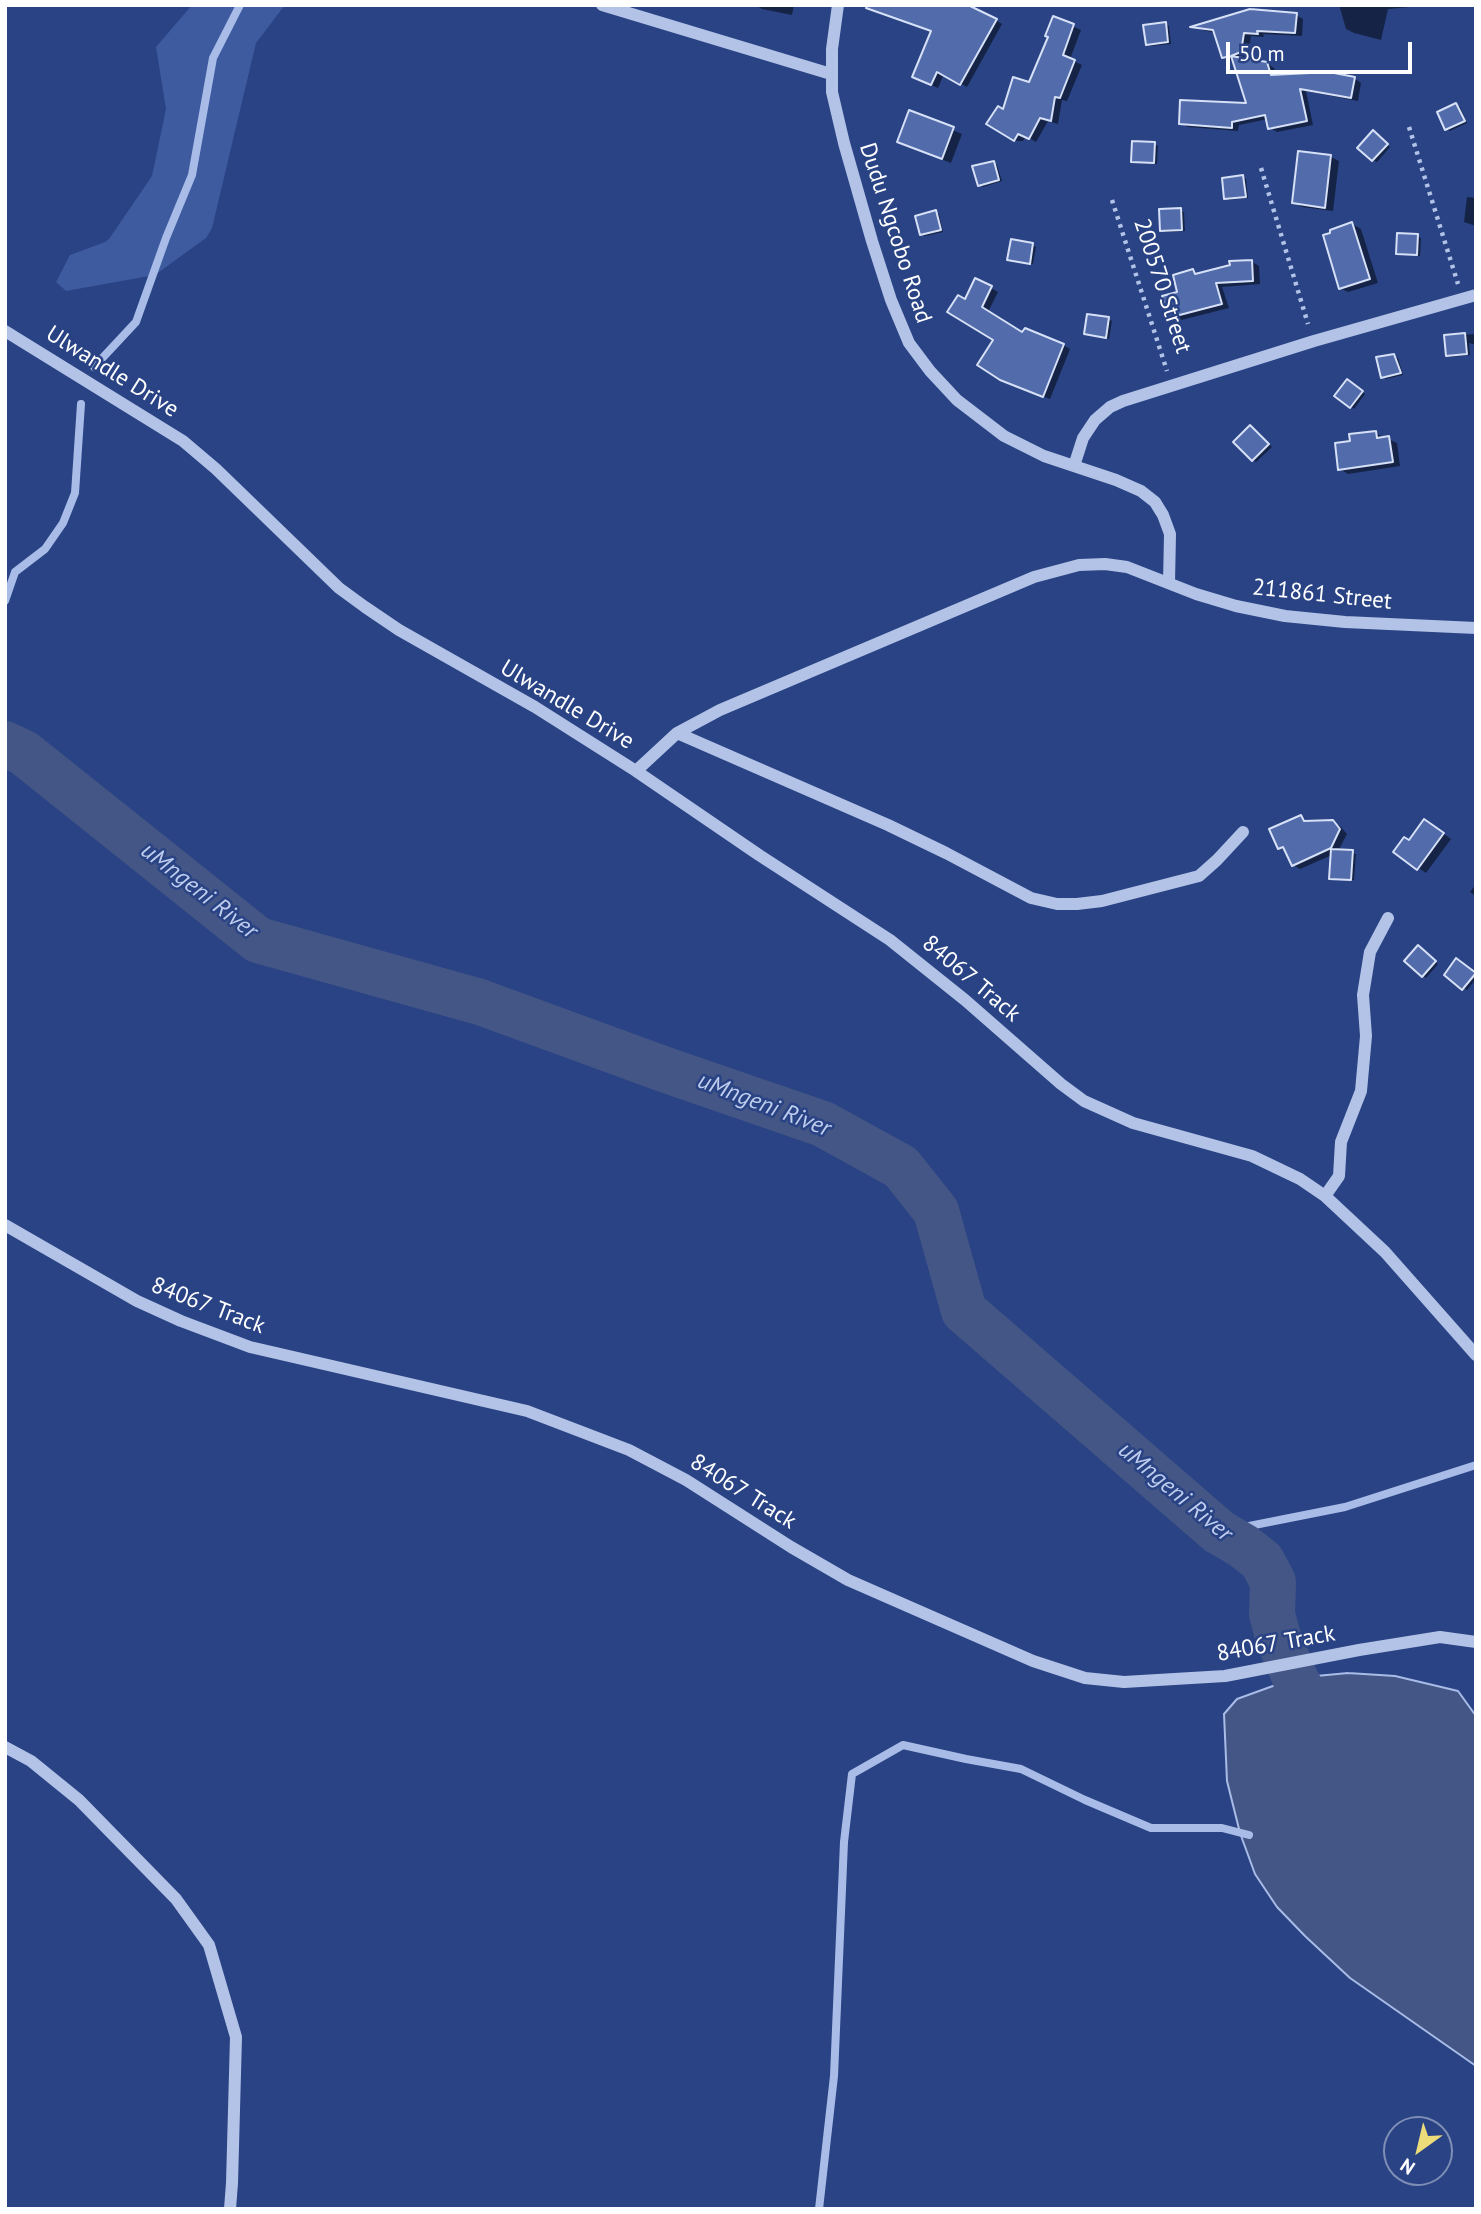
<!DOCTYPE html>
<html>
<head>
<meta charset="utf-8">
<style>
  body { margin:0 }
  #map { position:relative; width:1481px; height:2214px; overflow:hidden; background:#294384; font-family:"PT Sans",sans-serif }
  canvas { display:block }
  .frame { position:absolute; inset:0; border:7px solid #fff; pointer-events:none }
  .north { position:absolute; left:1383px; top:2116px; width:70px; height:70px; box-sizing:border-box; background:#294384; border:2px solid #7f8eb5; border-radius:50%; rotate:214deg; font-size:19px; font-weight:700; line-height:28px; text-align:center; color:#fff }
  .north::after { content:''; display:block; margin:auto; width:24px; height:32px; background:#eddd7a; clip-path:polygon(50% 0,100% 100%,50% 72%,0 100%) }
  .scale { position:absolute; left:1226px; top:42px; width:186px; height:32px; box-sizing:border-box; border:4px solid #fff; border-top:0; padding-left:9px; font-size:21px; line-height:24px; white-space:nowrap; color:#fff; -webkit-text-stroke:5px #294384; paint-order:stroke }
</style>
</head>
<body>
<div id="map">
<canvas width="1481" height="2214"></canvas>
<div class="frame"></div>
<div class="north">N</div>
<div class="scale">50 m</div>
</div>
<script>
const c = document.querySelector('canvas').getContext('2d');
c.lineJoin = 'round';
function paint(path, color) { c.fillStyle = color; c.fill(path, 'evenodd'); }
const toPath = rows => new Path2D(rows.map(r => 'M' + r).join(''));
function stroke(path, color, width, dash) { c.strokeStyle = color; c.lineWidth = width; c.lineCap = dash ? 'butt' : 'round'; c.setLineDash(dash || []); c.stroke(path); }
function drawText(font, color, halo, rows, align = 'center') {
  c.font = font + ' "PT Sans",sans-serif'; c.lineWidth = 5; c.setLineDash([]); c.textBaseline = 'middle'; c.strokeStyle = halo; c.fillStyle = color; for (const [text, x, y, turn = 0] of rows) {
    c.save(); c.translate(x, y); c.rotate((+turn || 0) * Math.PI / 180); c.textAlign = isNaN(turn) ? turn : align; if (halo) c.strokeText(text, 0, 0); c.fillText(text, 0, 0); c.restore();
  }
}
paint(toPath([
  [192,5,285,5,256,43,212,228,206,238,155,275,66,291,56,282,70,255,105,242,109,239,152,176,166,109,156,47]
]), '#3e5ba0');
const water = toPath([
  [1348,1673,1395,1676,1458,1691,1476,1716,1476,2066,1350,1978,1305,1936,1277,1907,1255,1874,1240,1833,1227,1781,1224,1714,1237,1699,1295,1678,1348,1673]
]);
paint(water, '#445686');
stroke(water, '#a8bce7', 2);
paint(toPath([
  [755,5,794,5,792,15,762,9],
  [1339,5,1432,5,1388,9,1381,40,1354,33,1346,29],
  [878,11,996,20,1002,24,967,87,944,74,938,88,920,80,933,32],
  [1250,11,1296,15,1303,19,1302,36,1263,34,1264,37,1251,36,1248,56,1239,59,1266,63,1274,68,1277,77,1354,78,1361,83,1358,101,1306,91,1313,125,1277,132,1270,128,1268,119,1239,125,1238,131,1188,127,1181,123,1248,105,1234,60,1230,61,1223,57,1215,33,1195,28],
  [1054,18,1081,30,1070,59,1082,65,1067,101,1062,100,1058,124,1048,121,1036,142,1026,136,1023,141,1017,141,989,124,1004,111,1030,84,1050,36],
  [1165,24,1169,26,1171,44,1151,46,1147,44],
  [1456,105,1460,107,1467,123,1450,131,1446,129],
  [910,112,962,134,951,163,907,146],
  [1377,134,1390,147,1377,162,1373,160],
  [1154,144,1158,146,1157,164,1136,163,1132,161],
  [1299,153,1331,157,1339,161,1333,211,1302,207,1294,203],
  [993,163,997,165,1002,181,983,187,979,185],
  [1242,177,1246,179,1248,198,1229,200,1226,198],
  [1467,197,1476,198,1476,226,1464,222],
  [1180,210,1184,212,1185,231,1166,232,1162,230],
  [936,212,939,214,943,232,925,236,921,234],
  [1352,224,1361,229,1378,283,1348,292,1340,288],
  [1418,236,1421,238,1420,256,1398,253],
  [1032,245,1036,247,1033,264,1013,261],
  [1251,261,1259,266,1260,284,1222,287,1229,308,1177,321,1169,317,1193,271,1199,275],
  [976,280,998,292,988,312,1023,334,1063,345,1070,349,1050,399,1008,383,996,340,966,301],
  [1108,319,1112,321,1109,339,1086,333],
  [1476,334,1476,345,1469,343,1470,355,1451,357,1448,355,1446,336],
  [1394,356,1398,358,1403,375,1386,379,1382,377],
  [1351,383,1365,394,1354,409,1351,407],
  [1254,429,1272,447,1256,462,1253,460],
  [1375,433,1397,443,1400,466,1348,474,1340,469,1352,443],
  [1301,817,1309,823,1332,822,1340,826,1347,834,1338,851,1356,854,1354,880,1334,880,1331,878,1332,855,1300,869,1293,865,1288,852,1280,848],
  [1433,826,1451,839,1426,873,1395,852],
  [1476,884,1476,896,1470,892],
  [1422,949,1438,964,1426,978,1423,976],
  [1460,962,1476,974,1476,979,1467,990,1446,975]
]), '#0007');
stroke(toPath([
  [94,367,136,322,166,238,192,175,213,58,240,5],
  [5,601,15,572,45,549,63,523,75,493,81,404],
  [1219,1532,1345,1507,1476,1465],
  [819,2209,834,2076,844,1842,852,1774,903,1745,966,1759,1021,1769,1085,1800,1151,1828,1222,1828,1249,1835]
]), '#a8bce7', 8);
stroke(toPath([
  [5,744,24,753,258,940,480,1002,666,1070,823,1124,901,1167,936,1211,964,1311,1219,1532,1243,1546,1262,1561,1273,1582,1272,1614,1278,1637,1295,1678,1324,1733]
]), '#445686', 46);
const building = toPath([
  [867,5,968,5,997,19,960,85,937,72,931,85,912,77,931,31,866,8,867,5],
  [1250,9,1297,13,1295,33,1257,31,1258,34,1244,33,1241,52,1231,56,1267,62,1271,75,1329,72,1355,77,1351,98,1300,89,1307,121,1268,129,1265,115,1232,122,1232,128,1179,124,1180,100,1246,103,1231,56,1222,58,1213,30,1190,27,1250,9],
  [1053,16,1074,24,1063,55,1075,60,1060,98,1055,97,1051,121,1040,118,1029,139,1018,134,1014,141,986,124,998,106,1003,109,1013,77,1029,82,1048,37,1045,36,1053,16],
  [1166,22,1168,42,1146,45,1143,25,1166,22],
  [1456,103,1465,121,1445,130,1437,112,1456,103],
  [909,110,954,127,942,159,897,142,909,110],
  [1373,130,1388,144,1372,161,1357,148,1373,130],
  [1132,141,1155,142,1154,163,1131,162,1132,141],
  [1298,151,1331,155,1325,208,1292,203,1298,151],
  [994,161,999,180,978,186,972,166,994,161],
  [1243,175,1246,197,1224,199,1222,178,1243,175],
  [1181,208,1182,230,1160,231,1159,209,1181,208],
  [936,210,941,230,920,235,915,216,936,210],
  [1352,222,1370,279,1339,289,1323,235,1330,233,1330,230,1352,222],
  [1397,233,1418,234,1417,255,1396,254,1397,233],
  [1011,239,1033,243,1030,264,1007,260,1011,239],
  [1252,260,1253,281,1216,283,1222,304,1168,318,1162,296,1177,292,1173,275,1193,269,1195,274,1230,265,1229,261,1252,260],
  [975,278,992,286,982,307,1022,332,1025,328,1064,344,1043,397,1000,380,977,365,993,340,947,312,958,295,965,299,975,278],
  [1087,314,1109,317,1106,338,1084,334,1087,314],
  [1465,333,1467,354,1446,356,1444,335,1465,333],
  [1394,354,1401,373,1381,378,1376,357,1394,354],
  [1347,379,1363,391,1350,408,1334,396,1347,379],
  [1250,425,1269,444,1252,461,1233,442,1250,425],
  [1376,431,1377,438,1389,436,1393,462,1338,470,1335,443,1350,441,1349,434,1376,431],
  [1301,815,1304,821,1333,820,1340,829,1331,848,1292,866,1283,847,1278,849,1269,829,1301,815],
  [1424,819,1444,833,1417,870,1393,852,1404,837,1409,840,1424,819],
  [1331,849,1353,850,1351,880,1329,879,1331,849],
  [1418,945,1436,961,1422,977,1404,961,1418,945],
  [1456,958,1476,973,1462,990,1444,975,1456,958]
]);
paint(building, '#526cab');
stroke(building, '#d6e0f6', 2);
stroke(toPath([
  [1409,127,1458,284],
  [1261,168,1308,324],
  [1112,200,1167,371]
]), '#b3c3e7', 4.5, [3.5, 5]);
stroke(toPath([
  [602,5,831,74],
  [838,5,832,49,832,92,844,143,872,241,891,300,909,343,930,371,957,400,1004,436,1044,456,1116,480,1141,491,1155,502,1163,515,1170,534,1169,583],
  [5,331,183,441,216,469,339,588,365,607,399,630,535,707,636,771,759,855,890,940,965,1000,1061,1084,1084,1101,1133,1123,1252,1156,1300,1179,1325,1196,1385,1252,1476,1355],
  [1074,466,1083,438,1095,420,1110,407,1123,401,1314,341,1476,295],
  [677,733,888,825,946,853,1031,898,1057,904,1077,904,1102,901,1199,876,1217,860,1243,832],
  [636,771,677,733,720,710,1034,577,1079,565,1105,564,1127,567,1196,594,1236,606,1285,616,1345,622,1476,628],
  [1325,1196,1339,1176,1341,1142,1361,1091,1366,1036,1363,995,1370,952,1388,918],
  [5,1225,137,1301,181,1321,250,1347,527,1411,629,1450,686,1480,791,1547,848,1580,1033,1661,1085,1678,1124,1682,1225,1676,1359,1650,1440,1637,1476,1642],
  [5,1747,31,1761,79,1800,176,1899,209,1945,236,2037,232,2183,230,2209]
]), '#b3c3e7', 12);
drawText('23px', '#fff', '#294384', [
  ["Dudu Ngcobo Road",895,233,72],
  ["200570 Street",1162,286,72],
  ["Ulwandle Drive",112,372,32],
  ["211861 Street",1322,595,6],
  ["Ulwandle Drive",567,705,31],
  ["84067 Track",971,979,40],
  ["84067 Track",208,1306,21],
  ["84067 Track",743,1492,32],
  ["84067 Track",1276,1644,-10]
]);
drawText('italic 24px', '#bfcdee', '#294384', [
  ["uMngeni River",199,891,38],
  ["uMngeni River",764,1105,21],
  ["uMngeni River",1175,1492,40]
]);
</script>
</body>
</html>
